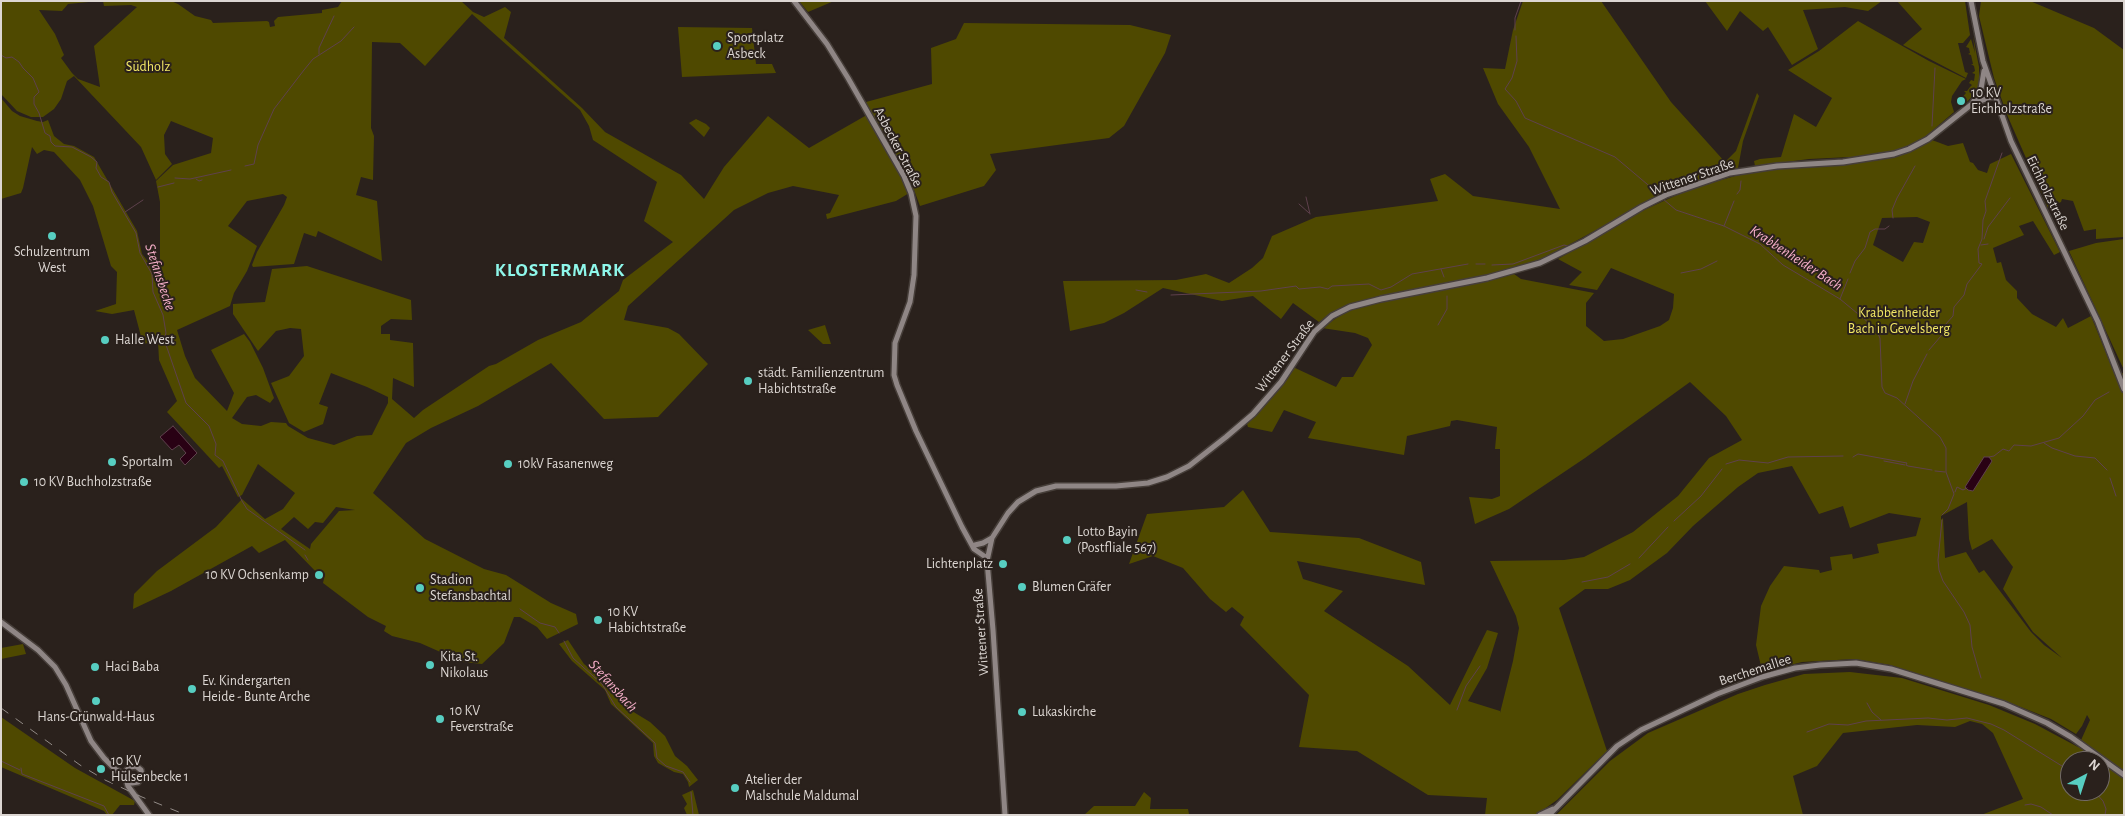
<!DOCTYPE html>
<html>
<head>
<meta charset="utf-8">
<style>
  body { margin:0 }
  #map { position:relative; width:2125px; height:816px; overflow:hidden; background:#2a211c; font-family:"Alegreya Sans",sans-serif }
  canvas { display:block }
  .frame { position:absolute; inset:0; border:2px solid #dcd6d2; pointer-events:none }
  .north { position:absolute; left:2060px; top:751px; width:50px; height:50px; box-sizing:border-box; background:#2a211c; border:1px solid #716965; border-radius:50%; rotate:40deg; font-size:14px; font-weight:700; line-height:20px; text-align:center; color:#dcd6d2 }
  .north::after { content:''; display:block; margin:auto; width:18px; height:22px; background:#57cec1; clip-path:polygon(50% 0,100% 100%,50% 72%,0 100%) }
</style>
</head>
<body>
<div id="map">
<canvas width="2125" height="816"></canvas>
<div class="frame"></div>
<div class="north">N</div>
</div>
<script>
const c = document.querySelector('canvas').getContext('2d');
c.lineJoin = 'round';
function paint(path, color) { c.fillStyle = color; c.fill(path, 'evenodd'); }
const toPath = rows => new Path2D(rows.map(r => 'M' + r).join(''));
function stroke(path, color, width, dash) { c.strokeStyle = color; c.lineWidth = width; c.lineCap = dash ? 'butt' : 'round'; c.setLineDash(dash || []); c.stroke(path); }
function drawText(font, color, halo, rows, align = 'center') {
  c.font = font + ' "Alegreya Sans",sans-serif'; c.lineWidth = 4; c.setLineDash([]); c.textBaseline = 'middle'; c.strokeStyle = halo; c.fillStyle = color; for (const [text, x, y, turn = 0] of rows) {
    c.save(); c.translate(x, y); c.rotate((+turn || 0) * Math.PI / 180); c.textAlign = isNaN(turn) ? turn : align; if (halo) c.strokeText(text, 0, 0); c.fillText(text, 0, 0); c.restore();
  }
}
paint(toPath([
  [1,1,99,1,68,4,62,11,39,10,55,34,64,55,61,58,72,73,78,79,100,87,94,46,137,7,131,5,104,6,103,1,171,1,178,4,195,16,211,20,213,23,267,21,269,22,270,27,275,26,274,21,278,17,322,13,322,10,338,7,342,1,461,1,473,12,484,17,505,7,511,12,504,38,582,108,605,132,681,175,704,199,724,167,768,116,809,148,865,116,866,102,932,84,931,48,956,39,964,23,1130,25,1171,35,1165,53,1124,126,1109,138,990,154,996,170,984,186,920,206,914,190,896,201,827,219,826,214,830,213,839,195,793,186,768,193,734,210,628,306,624,320,668,328,679,334,708,364,658,417,604,419,551,363,478,406,431,428,406,443,373,493,425,539,484,569,506,575,551,603,576,614,578,624,547,639,537,627,520,617,514,617,504,643,482,664,463,662,420,643,392,636,384,631,386,626,368,617,323,583,325,574,323,572,321,577,285,540,259,553,252,546,171,591,133,609,134,594,157,571,216,527,242,499,265,519,283,509,295,493,258,464,242,495,238,497,222,466,219,468,167,412,177,401,159,360,158,341,143,344,134,310,112,314,95,311,116,304,117,272,111,266,93,206,80,180,54,152,44,150,37,154,32,147,23,188,21,193,1,199,1,98,12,111,20,116,37,121,43,122,48,120,54,136,64,144,74,146,94,157,137,231,142,254,160,277,160,202,156,181,173,165,211,153,213,138,171,121,164,135,165,154,172,164,156,180,141,147,74,76,67,81,61,99,54,109,43,117,31,117,17,111,1,94],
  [472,14,580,110,589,126,593,140,657,182,644,221,673,242,623,280,619,291,581,322,538,340,496,364,489,366,423,410,414,418,392,399,393,378,414,387,413,343,390,340,390,334,381,334,381,326,391,319,412,320,411,300,307,266,272,269,265,302,233,304,233,314,258,351,276,331,290,328,301,329,304,356,289,376,271,383,289,423,304,432,323,424,328,407,319,404,331,373,367,387,388,397,388,403,372,435,357,436,334,445,308,438,288,426,286,423,271,422,261,426,242,424,232,418,247,397,256,395,270,403,274,398,263,368,250,342,244,334,211,350,234,393,227,411,195,378,185,356,177,330,230,306,234,293,247,271,257,246,228,226,247,201,283,194,287,197,284,205,257,252,252,265,253,267,294,264,304,233,316,237,318,231,382,261,377,201,356,195,361,177,373,180,374,136,371,128,372,42,400,43,425,66],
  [336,507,355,510,339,511,311,544,310,549,281,529,294,517,308,529,315,522,323,523],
  [799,1,834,1,808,12],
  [1523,1,1601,1,1671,102,1725,162,1736,151,1757,93,1759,96,1743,141,1738,168,1664,193,1541,260,1515,269,1359,302,1333,312,1319,322,1293,303,1281,319,1253,296,1222,301,1163,288,1124,313,1104,323,1070,331,1063,281,1176,280,1206,274,1229,283,1252,268,1263,258,1272,236,1316,217,1438,201,1430,179,1445,174,1473,196,1560,209,1529,147,1498,104,1483,68,1505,69,1513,30],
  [1705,1,1882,1,1868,11,1845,7,1803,10,1818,49,1792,65,1768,27,1763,31,1740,11,1727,31],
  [1897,1,1965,1,1970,35,1963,43,1958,43,1965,72,1968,73,1966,78,1903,45,1922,29],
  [1981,1,2030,1,2094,28,2124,50,2124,237,2096,239,2096,229,2084,231,2073,201,2062,199,2061,202,2048,208,2008,117,1994,78,1979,16],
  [1858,21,1929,61,1966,79,1962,81,1952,96,1951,102,1954,112,1925,137,1910,146,1879,155,1851,159,1850,157,1809,159,1755,166,1754,161,1760,159,1781,157,1794,114,1816,127,1832,98,1788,70,1819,51],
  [678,27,752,28,756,64,772,64,776,73,682,77],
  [1973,36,1979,67,1979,84,1976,92,1966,103,1960,106,1957,99,1960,100,1966,93,1964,91,1967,91,1970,87,1972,85,1969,83,1971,80,1974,81,1975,74,1972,73,1975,71,1974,66,1971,64,1973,64,1971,55,1968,54,1970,53,1969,48,1966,47,1971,39,1975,53],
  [696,119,706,124,710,128,704,137,689,123],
  [1932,140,1948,146,1963,143,1970,162,1973,163,1978,170,1987,173,1990,164,2011,154,2060,252,2054,255,2033,221,2019,226,2024,235,1993,248,1997,263,2001,262,2006,280,2017,291,2017,298,2032,314,2056,327,2063,318,2068,328,2091,316,2115,375,2124,373,2124,815,1981,815,2023,799,1993,733,1982,724,1970,721,1955,727,1917,725,1843,733,1817,766,1793,776,1803,815,1556,815,1610,761,1648,733,1738,694,1765,685,1804,674,1850,672,1902,678,1989,705,2035,724,2078,747,2090,720,2087,715,2082,726,2076,734,2051,719,2008,702,1890,665,1854,659,1802,662,1767,671,1761,666,1756,645,1761,606,1770,586,1784,566,1819,570,1820,573,1832,570,1830,557,1852,554,1853,559,1871,555,1879,553,1877,544,1916,536,1921,518,1889,513,1850,528,1843,506,1819,514,1792,466,1758,473,1738,487,1693,526,1667,553,1630,580,1608,589,1585,589,1559,608,1607,751,1557,800,1536,815,1485,815,1487,798,1428,795,1357,751,1299,747,1309,695,1240,625,1244,617,1232,607,1226,612,1210,599,1183,568,1153,556,1129,564,1147,514,1224,507,1243,490,1270,532,1359,538,1421,562,1425,585,1297,561,1303,579,1343,591,1324,611,1408,666,1450,705,1487,630,1498,633,1487,668,1468,701,1500,711,1500,713,1513,661,1519,628,1516,616,1490,561,1564,560,1584,557,1633,532,1678,496,1709,458,1742,440,1726,416,1690,382,1585,458,1509,509,1475,524,1469,497,1492,499,1500,496,1500,449,1495,449,1497,427,1457,420,1451,421,1450,426,1407,436,1404,455,1308,438,1316,422,1284,410,1272,432,1248,427,1247,424,1271,399,1293,367,1336,387,1342,377,1353,377,1372,345,1368,338,1355,333,1322,328,1345,312,1381,301,1514,274,1521,279,1594,293,1586,303,1586,326,1604,341,1623,339,1660,326,1669,320,1673,308,1674,294,1611,268,1597,290,1569,285,1582,272,1558,259,1633,215,1690,189,1742,174,1775,168,1880,160,1904,154],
  [1917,217,1930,222,1923,243,1914,242,1903,262,1873,245,1882,218],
  [1967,502,1969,539,1972,550,1992,539,2013,567,2003,589,2033,632,2062,658,2044,645,2031,632,1984,570,1979,573,1966,552,1945,558,1943,518,1941,520,1941,516],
  [2070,761,2100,761,2100,791,2070,791],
  [2124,239,2124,370,2069,251,2096,243],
  [825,325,831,344,823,344,808,330],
  [568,640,584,664,607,682,622,705,650,722,665,736,675,756,687,766,698,780,689,787,688,782,683,774,674,772,658,763,654,756,653,743,611,704,605,690,572,661,559,644],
  [23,644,26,654,1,659,1,648],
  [1,717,75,768,135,801,134,805,120,805,112,815,107,815,104,811,1,767],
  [693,790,699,815,687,815,684,808,687,804,682,795],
  [1144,792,1151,798,1150,809,1188,809,1189,814,1084,815,1094,806,1135,806]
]), '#4f4900');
const water = toPath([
  [173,426,197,453,185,465,180,459,186,453,179,445,172,450,160,437,173,426],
  [1984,457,1989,457,1992,461,1973,491,1968,490,1965,487,1984,457]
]);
paint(water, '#290114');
stroke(water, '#5f414d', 1);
stroke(toPath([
  [1515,30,1515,18,1521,1],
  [1516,36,1517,61,1512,78,1505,89,1516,101,1525,118,1615,157,1660,195],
  [319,54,319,48,334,16],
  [1,55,6,58,12,57,19,62,23,68,33,78,39,92,34,97,34,104,39,113,45,133,50,136,51,142,55,146,72,147,91,157,97,162,96,168,101,177,109,182,112,192,136,233,140,253,152,274,153,292,163,315,166,333,164,339,186,403,209,426,216,444,215,455,223,461,242,501,247,509,305,550],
  [1932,126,1935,68],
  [245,166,254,164,258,145,274,109,304,70,313,59,341,41,354,27],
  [175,178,190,179,231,170],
  [196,179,199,181,202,180],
  [158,187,174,183],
  [1737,194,1740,190,1741,181],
  [1306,197,1310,214],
  [1663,199,1676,210,1724,226,1760,244,1783,265,1840,299,1875,328,1880,338,1882,387,1885,393,1897,398,1940,437,1946,448,1946,472,1954,494,1948,509,1942,515],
  [1299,204,1309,213],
  [125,212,143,200],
  [1893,218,1892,210,1897,198,1915,166],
  [1724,226,1734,201],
  [1984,239,1988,227,2010,198],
  [1981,245,1988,244],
  [1476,264,1485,264],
  [1492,265,1513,264,1564,245,1568,246],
  [1441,269,1444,277],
  [1681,273,1701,269,1717,261],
  [1850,273,1855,261,1865,248,1870,232,1875,229,1885,229,1889,226],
  [1136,290,1147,292],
  [1171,295,1261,291,1296,286,1299,289,1320,287,1328,289,1332,286,1369,284,1381,290,1391,287,1412,274,1468,264],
  [1840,299,1848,279],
  [1438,325,1447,309,1447,296],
  [1929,350,1941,336,1945,325,1953,316,1954,307,1964,295,1967,284,1982,264,1979,263,1978,249,1982,239,1983,220,1986,211,1985,201,2002,153],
  [1905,404,1913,381,1927,354],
  [2044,443,2052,448,2075,456,2095,458,2107,470],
  [1853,457,1858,454,1907,463,1906,465,1908,466,1932,470],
  [1989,457,1994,456,2003,449,2009,451,2014,445,2031,446,2059,438,2083,416,2095,400,2109,392],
  [1884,461,1905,465],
  [1726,464,1739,460,1768,463,1788,457,1843,456],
  [1935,471,1945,472],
  [2110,478,2116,496],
  [1955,492,1957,487,1963,490,1967,488],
  [1942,520,1938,560,1939,570,1943,581,1964,612,1970,625,1972,647,1981,678],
  [1674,521,1701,496,1722,469],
  [305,555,308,560],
  [1639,558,1668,527],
  [1582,582,1608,577,1630,564],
  [520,609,540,623,555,627,559,633],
  [564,641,573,658,602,684,616,707,655,743,657,758,666,766,683,772,690,782],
  [1867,703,1872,712,1881,720],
  [1457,710,1466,686,1480,666],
  [1807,732,1829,724,1848,725,1866,721,1928,718,1947,720,1967,718,1991,724,2004,730,2070,771],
  [1,761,20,770],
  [21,768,22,774,104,806,109,815],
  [2094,791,2103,801,2106,809,2105,815],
  [691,792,693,815],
  [2025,805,2031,804,2041,807,2053,815]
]), '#5f414d', 1);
const secondary = toPath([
  [794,1,827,44,848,78,904,176,911,193,916,216,914,275,910,302,895,343,894,375,897,385,916,431,962,527,974,549,987,558],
  [1971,1,1983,61,2011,141,2098,322,2124,389],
  [1972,104,1981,89,1984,71],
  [975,545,983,543,992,538],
  [1,622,38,650,55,667,66,685,91,741,104,758,116,770,125,775],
  [126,778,132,783,138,782,142,776,141,770,136,766,130,767,127,770,125,775,128,786,149,815],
  [1005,815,993,630,987,561,992,538,1008,513,1018,502,1036,491,1056,486,1116,486,1148,483,1167,477,1189,466,1226,437,1253,414,1281,382,1314,332,1332,316,1350,307,1381,299,1487,278,1540,263,1585,241,1642,207,1666,195,1730,173,1777,166,1843,162,1894,154,1909,149,1928,139,1972,104,1994,96],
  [1540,815,1553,809],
  [1549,815,1617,746,1641,730,1717,694,1762,677,1795,668,1820,665,1856,663,1891,669,2004,704,2047,723,2071,737,2124,775]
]);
stroke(secondary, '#463e39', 8);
stroke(secondary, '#8f8685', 5);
stroke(toPath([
  [1,708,80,765,105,780,142,797,186,815]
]), '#928b87', 1, [9, 9]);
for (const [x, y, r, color] of [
  [717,46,5,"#57cec1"],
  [1961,101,5,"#57cec1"],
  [52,236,5,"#57cec1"],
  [105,340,5,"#57cec1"],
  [748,381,5,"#57cec1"],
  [112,462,5,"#57cec1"],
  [508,464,5,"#57cec1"],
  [24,482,5,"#57cec1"],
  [1067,540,5,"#57cec1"],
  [1003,564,5,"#57cec1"],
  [319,575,5,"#57cec1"],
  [1022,587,5,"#57cec1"],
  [420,588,5,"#57cec1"],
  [598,620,5,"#57cec1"],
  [430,665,5,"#57cec1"],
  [95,667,5,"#57cec1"],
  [192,689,5,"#57cec1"],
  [96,701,5,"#57cec1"],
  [1022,712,5,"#57cec1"],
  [440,719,5,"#57cec1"],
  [101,769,5,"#57cec1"],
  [735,788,5,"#57cec1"]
]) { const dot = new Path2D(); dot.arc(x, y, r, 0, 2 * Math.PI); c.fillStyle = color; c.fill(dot); stroke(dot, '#2a211c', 2); }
drawText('14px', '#dcd6d2', '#2a211c', [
  ["Sportplatz",727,38],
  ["Asbeck",727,54],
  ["10 KV",1971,93],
  ["Eichholzstraße",1971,109],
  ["Schulzentrum",52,252,"center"],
  ["West",52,268,"center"],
  ["Halle West",115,340],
  ["städt. Familienzentrum",758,373],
  ["Habichtstraße",758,389],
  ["Sportalm",122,462],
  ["10kV Fasanenweg",518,464],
  ["10 KV Buchholzstraße",34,482],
  ["Lotto Bayin",1077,532],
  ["(Postfliale 567)",1077,548],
  ["Lichtenplatz",993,564,"right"],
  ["10 KV Ochsenkamp",309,575,"right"],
  ["Stadion",430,580],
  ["Stefansbachtal",430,596],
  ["Blumen Gräfer",1032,587],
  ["10 KV",608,612],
  ["Habichtstraße",608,628],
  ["Kita St.",440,657],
  ["Nikolaus",440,673],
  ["Haci Baba",105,667],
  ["Ev. Kindergarten",202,681],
  ["Heide - Bunte Arche",202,697],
  ["10 KV",450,711],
  ["Feverstraße",450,727],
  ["Lukaskirche",1032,712],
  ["Hans-Grünwald-Haus",96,717,"center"],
  ["10 KV",111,761],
  ["Hülsenbecke 1",111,777],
  ["Atelier der",745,780],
  ["Malschule Maldumal",745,796]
], 'left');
drawText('14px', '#f2e765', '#2a211c', [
  ["Südholz",148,67],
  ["Krabbenheider",1899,313],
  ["Bach in Gevelsberg",1899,329]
]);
drawText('14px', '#dcd6d2', '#2a211c', [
  ["Asbecker Straße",898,147,62],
  ["Wittener Straße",1692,177,-19],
  ["Eichholzstraße",2048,193,64],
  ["Wittener Straße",1285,356,-53],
  ["Wittener Straße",981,632,-94],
  ["Berchemallee",1755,670,-18]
]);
drawText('italic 15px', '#f5aec8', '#2a211c', [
  ["Krabbenheider Bach",1796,258,33],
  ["Stefansbecke",160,277,72],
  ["Stefansbach",613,686,48]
]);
c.letterSpacing = '1px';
drawText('bold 19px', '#8ef7ea', '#2a211c', [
  ["KLOSTERMARK",560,270]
]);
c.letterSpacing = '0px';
</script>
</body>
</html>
